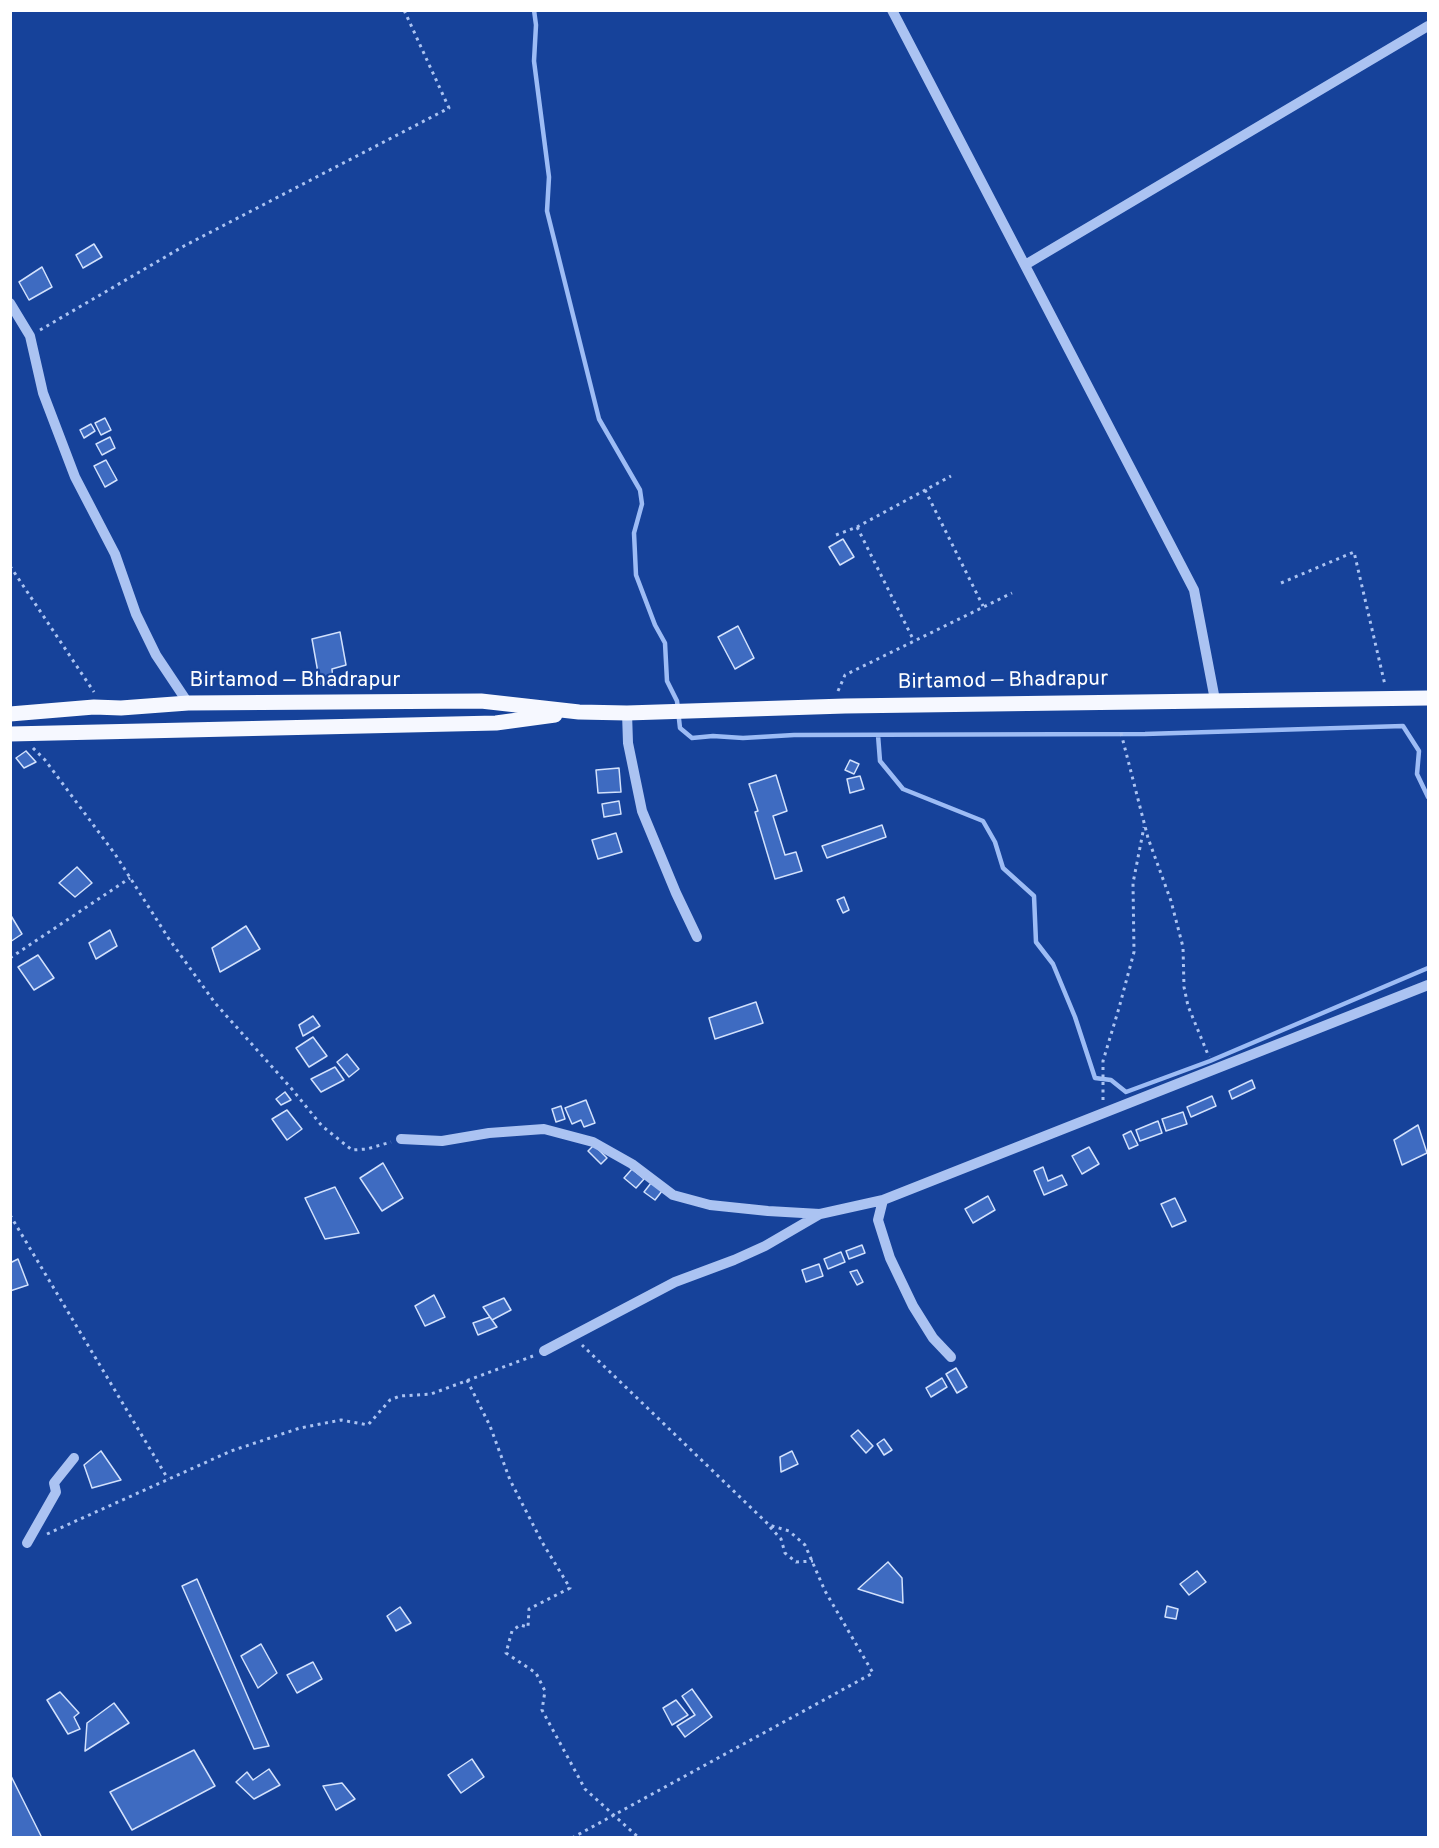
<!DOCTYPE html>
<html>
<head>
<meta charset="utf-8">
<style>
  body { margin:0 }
  #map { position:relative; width:1439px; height:1848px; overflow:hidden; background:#16429a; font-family:Overpass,sans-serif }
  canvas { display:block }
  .frame { position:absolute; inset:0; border:12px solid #fff; pointer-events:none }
</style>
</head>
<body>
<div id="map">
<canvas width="1439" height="1848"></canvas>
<div class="frame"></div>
</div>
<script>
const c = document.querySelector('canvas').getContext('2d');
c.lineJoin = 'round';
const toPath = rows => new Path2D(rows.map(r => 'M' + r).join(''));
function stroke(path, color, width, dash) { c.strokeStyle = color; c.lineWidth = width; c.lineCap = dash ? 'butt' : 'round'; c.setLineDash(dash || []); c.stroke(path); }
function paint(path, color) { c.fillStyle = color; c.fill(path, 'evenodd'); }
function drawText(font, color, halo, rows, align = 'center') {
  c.font = font + ' Overpass,sans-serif'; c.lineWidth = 4.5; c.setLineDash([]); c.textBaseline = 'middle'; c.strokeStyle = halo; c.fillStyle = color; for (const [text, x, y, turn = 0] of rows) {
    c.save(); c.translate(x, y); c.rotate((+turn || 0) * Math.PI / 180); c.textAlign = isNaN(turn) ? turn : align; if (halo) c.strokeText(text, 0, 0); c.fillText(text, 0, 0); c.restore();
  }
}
stroke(toPath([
  [534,10,536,25,534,61,549,177,547,211,599,419,640,490,642,504,634,533,636,575,655,625,665,643,667,681,677,701,680,728,692,738,713,736,743,738,794,735,1145,734,1403,726,1419,751,1417,774,1428,797],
  [878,735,880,761,903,789,983,821,995,842,1003,868,1034,896,1036,942,1053,964,1075,1017,1095,1078,1111,1080,1126,1092,1210,1061,1428,968]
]), '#9dbcf5', 4.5);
const building = toPath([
  [94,244,102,257,83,268,76,255,94,244],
  [42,267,52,287,29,300,19,282,42,267],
  [105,418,111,430,101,435,95,423,105,418],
  [91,424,95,431,84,438,80,430,91,424],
  [110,437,115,448,102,455,96,444,110,437],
  [106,460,117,480,105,487,94,466,106,460],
  [843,539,854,557,840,565,829,547,843,539],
  [738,626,754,658,735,669,718,637,738,626],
  [340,632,346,665,332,669,333,682,320,684,312,639,340,632],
  [26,751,36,762,24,768,16,758,26,751],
  [850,760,859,764,854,774,845,770,850,760],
  [619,768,621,792,598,793,596,770,619,768],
  [776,775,787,811,773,816,785,855,796,852,802,871,775,879,755,812,758,811,749,784,776,775],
  [860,776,864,789,850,793,847,779,860,776],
  [619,801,621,814,604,817,602,804,619,801],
  [882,825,886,837,827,858,822,846,882,825],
  [616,833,622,852,598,859,592,840,616,833],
  [77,867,92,883,75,897,59,883,77,867],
  [844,897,849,910,843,913,837,900,844,897],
  [10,914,22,934,10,942,10,914],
  [246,926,260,949,220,972,212,948,246,926],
  [110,930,117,946,96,959,89,943,110,930],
  [38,955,54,978,34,990,18,967,38,955],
  [756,1002,763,1023,715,1039,709,1018,756,1002],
  [313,1016,320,1026,303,1036,299,1025,313,1016],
  [313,1037,327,1056,309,1067,296,1048,313,1037],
  [347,1054,359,1069,349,1077,337,1062,347,1054],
  [335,1067,344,1080,321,1092,311,1079,335,1067],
  [1252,1080,1255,1088,1232,1099,1229,1091,1252,1080],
  [285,1092,291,1100,281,1105,276,1099,285,1092],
  [1212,1096,1216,1106,1191,1117,1187,1107,1212,1096],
  [586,1100,595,1123,584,1127,581,1120,572,1124,565,1108,586,1100],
  [561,1106,565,1119,556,1122,552,1109,561,1106],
  [287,1110,302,1129,287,1140,272,1119,287,1110],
  [1183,1112,1187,1124,1166,1131,1162,1119,1183,1112],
  [1158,1121,1162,1133,1140,1141,1136,1130,1158,1121],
  [1418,1125,1427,1153,1402,1165,1394,1140,1418,1125],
  [1131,1131,1138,1145,1129,1149,1123,1135,1131,1131],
  [594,1145,607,1158,601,1164,588,1151,594,1145],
  [1089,1147,1099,1164,1082,1174,1072,1156,1089,1147],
  [383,1163,403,1198,382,1211,360,1178,383,1163],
  [1043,1167,1048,1181,1062,1175,1067,1185,1044,1195,1034,1171,1043,1167],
  [632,1169,644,1179,636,1188,624,1178,632,1169],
  [651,1183,662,1191,655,1200,644,1192,651,1183],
  [335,1187,359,1233,325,1239,305,1198,335,1187],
  [988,1196,995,1210,973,1223,965,1209,988,1196],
  [1175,1198,1186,1221,1172,1227,1161,1204,1175,1198],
  [862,1245,865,1253,849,1259,846,1251,862,1245],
  [841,1252,845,1262,828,1269,824,1259,841,1252],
  [18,1259,28,1285,10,1291,10,1263,18,1259],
  [819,1264,823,1276,806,1282,802,1270,819,1264],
  [857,1270,863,1282,857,1285,850,1272,857,1270],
  [434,1295,445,1317,425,1326,415,1306,434,1295],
  [504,1298,511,1310,492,1320,483,1307,504,1298],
  [490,1317,497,1327,478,1335,473,1323,490,1317],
  [956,1368,967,1387,957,1393,946,1374,956,1368],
  [942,1378,947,1387,931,1397,926,1388,942,1378],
  [858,1430,873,1446,866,1453,851,1436,858,1430],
  [884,1439,892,1450,884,1455,877,1444,884,1439],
  [101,1451,121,1480,92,1488,84,1465,101,1451],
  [792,1451,798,1464,781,1472,780,1457,792,1451],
  [888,1562,902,1578,903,1603,858,1589,888,1562],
  [1197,1571,1206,1582,1189,1595,1180,1584,1197,1571],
  [197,1579,269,1746,254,1749,182,1586,197,1579],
  [1167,1606,1178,1609,1176,1619,1165,1617,1167,1606],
  [400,1607,411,1623,396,1631,387,1616,400,1607],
  [261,1644,277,1673,258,1688,241,1656,261,1644],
  [313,1662,322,1679,297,1693,287,1675,313,1662],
  [692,1689,712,1717,685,1737,677,1726,695,1715,682,1696,692,1689],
  [60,1692,79,1713,74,1717,80,1729,68,1734,47,1700,60,1692],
  [676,1700,688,1715,672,1725,663,1708,676,1700],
  [114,1703,129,1723,85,1751,87,1723,114,1703],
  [194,1750,215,1786,132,1830,110,1792,194,1750],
  [472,1759,484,1777,461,1793,448,1775,472,1759],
  [269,1769,280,1785,254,1799,236,1782,247,1772,253,1780,269,1769],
  [10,1774,42,1838,10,1838,10,1774],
  [342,1783,355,1799,336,1810,323,1786,342,1783]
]);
paint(building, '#3e6bc1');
stroke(building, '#d2e1fc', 1.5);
stroke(toPath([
  [40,330,184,246,449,108,404,10],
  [925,490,983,606],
  [857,527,951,476],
  [836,535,857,527,914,641],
  [10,566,94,692],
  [1281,583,1354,552,1385,685],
  [838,691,845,675,1012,593],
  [1121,733,1148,838,1171,901,1183,947,1184,987,1188,1006,1209,1057],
  [33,748,45,760,115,854,169,939,215,1003,291,1088,322,1126,352,1150,367,1149,391,1142],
  [10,958,130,878],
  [1103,1100,1103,1061,1119,1008,1134,952,1133,883,1144,827],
  [10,1215,168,1479],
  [467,1380,490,1426,510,1480,542,1542,570,1588,529,1609,528,1627,520,1625,512,1631,506,1653,536,1673,545,1691,542,1710,585,1789,639,1838],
  [770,1527,781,1539,785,1553,796,1562,813,1561],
  [47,1534,231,1451,300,1428,341,1420,368,1425,390,1400,400,1396,431,1394,533,1356],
  [572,1838,873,1673,825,1591,805,1545,789,1531,769,1525,582,1345]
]), '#abc3f2', 3, [3, 4.5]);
stroke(toPath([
  [892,10,1194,590,1215,700],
  [1025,265,1428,26],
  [10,303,30,336,43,393,75,477,115,554,136,614,156,655,188,703],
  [627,713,628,743,642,811,676,893,697,937],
  [401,1139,442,1141,489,1133,544,1129,593,1142,632,1164,673,1195,710,1205,768,1211,820,1214,883,1200,1428,985],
  [883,1200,878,1220,890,1258,913,1306,933,1338,951,1357],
  [544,1351,675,1282,734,1260,765,1246,820,1214],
  [27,1543,56,1492,54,1483,74,1458]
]), '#abc3f2', 10);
stroke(toPath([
  [10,714,94,707,121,708,188,703,481,701,579,712,627,713,845,706,1428,698],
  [10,734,496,723,555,715]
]), '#f6f8ff', 15);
drawText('21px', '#fff', '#16429a', [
  ["Birtamod — Bhadrapur",295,682],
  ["Birtamod — Bhadrapur",1003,682,-1]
]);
</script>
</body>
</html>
